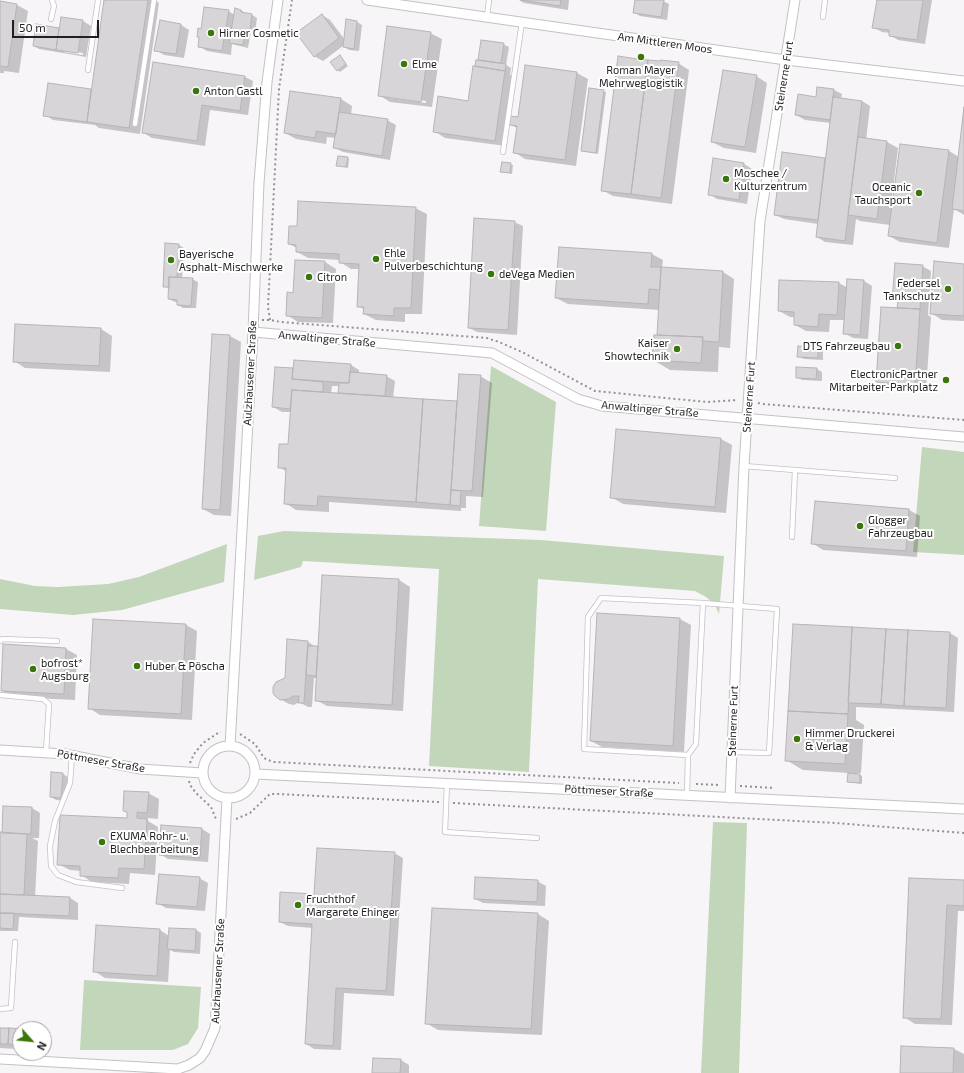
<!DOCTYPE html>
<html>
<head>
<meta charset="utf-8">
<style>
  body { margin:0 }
  #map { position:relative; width:964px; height:1073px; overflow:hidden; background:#f8f5f9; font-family:"Exo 2",sans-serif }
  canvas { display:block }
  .north { position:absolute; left:12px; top:1021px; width:40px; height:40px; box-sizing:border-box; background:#fff; border:1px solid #a6a5a6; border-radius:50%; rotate:117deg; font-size:11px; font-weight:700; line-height:16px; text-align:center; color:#201f20 }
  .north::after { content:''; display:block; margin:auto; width:14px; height:18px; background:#3c7509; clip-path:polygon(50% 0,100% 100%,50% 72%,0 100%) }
  .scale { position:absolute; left:12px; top:20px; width:87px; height:18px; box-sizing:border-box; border:2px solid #201f20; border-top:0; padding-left:5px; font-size:12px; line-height:14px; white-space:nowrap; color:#201f20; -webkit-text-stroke:3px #fff; paint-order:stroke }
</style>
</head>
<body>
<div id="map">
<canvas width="964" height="1073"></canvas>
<div class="north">N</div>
<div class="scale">50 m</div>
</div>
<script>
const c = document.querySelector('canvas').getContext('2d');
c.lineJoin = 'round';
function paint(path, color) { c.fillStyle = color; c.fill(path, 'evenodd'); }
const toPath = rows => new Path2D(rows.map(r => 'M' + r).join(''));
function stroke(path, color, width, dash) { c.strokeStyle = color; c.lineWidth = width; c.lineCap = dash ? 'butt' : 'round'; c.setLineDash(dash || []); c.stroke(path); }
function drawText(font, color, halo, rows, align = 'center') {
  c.font = font + ' "Exo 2",sans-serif'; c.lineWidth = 4; c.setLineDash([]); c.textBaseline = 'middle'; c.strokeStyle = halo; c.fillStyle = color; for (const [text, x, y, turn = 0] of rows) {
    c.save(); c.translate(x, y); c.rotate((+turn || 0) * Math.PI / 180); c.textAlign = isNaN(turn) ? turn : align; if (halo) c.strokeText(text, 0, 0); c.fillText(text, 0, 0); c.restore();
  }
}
paint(toPath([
  [491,366,556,402,546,531,479,526],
  [922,447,964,452,964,555,913,552],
  [284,531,541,540,724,556,719,614,715,605,706,597,695,591,538,579,529,772,429,766,439,569,303,561,301,567,254,580,258,536],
  [227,544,224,582,122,610,73,615,0,609,0,579,35,586,58,587,108,584,139,577],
  [713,822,747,823,739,1073,701,1073],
  [84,980,201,987,198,1028,188,1044,173,1050,80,1050]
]), '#c2d6b9');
paint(toPath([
  [105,0,154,0,159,3,140,134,99,128,95,125,53,120,45,115,49,84,92,91],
  [519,0,569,0,568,10,524,3],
  [636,0,663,1,669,4,667,20,640,16,635,13],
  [878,0,932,0,925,44,898,40,890,35,890,33,882,32,873,27],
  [0,2,17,5,28,11,19,73,4,71,4,73,0,73],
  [241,10,246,14,252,15,257,18,255,32,251,31,248,48,232,44,231,55,207,51,199,46,200,38,198,36,202,30,228,11,235,15],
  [322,15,330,20,345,40,357,22,362,25,359,51,349,50,343,46,323,61,314,56],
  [62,18,83,21,91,26,86,57,39,49,34,46,37,25,60,29],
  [64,50,83,53,83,55,64,52],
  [181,25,189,30,184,58,164,55,156,50],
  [430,33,442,39,432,107,390,102,379,95],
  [389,96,426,101,426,103,389,98],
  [482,41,503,44,509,47,506,65,511,68,510,75,516,78,510,117,519,118,577,73,588,79,576,166,525,159,514,152,517,128,509,124,506,146,445,138,434,131,469,102,477,61,479,61],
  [340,56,348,66,340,72,338,70],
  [638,58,644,58,648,61,678,63,689,70,672,204,613,196,602,190],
  [756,76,767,83,756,153,724,148,712,142],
  [245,77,253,81,248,115,210,110,205,146,152,138,144,133],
  [590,89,606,92,598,154,582,151],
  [834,90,842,94,841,99,862,101,870,106,866,140,887,142,898,148,891,206,893,207,901,145,949,151,959,157,964,116,964,215,954,209,949,248,900,242,889,236,890,225,860,221,856,219,853,245,825,242,817,237,818,224,784,219,775,215,783,154,826,159,831,123,805,120,796,115,816,98],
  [291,92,341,99,352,106,351,115,387,120,396,125,390,160,343,152,335,148,336,138,327,137,326,144,296,139,285,133],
  [347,158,349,159,348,168,337,165],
  [714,160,744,164,752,169,747,204,717,199,709,194],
  [503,163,513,165,512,174,501,171],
  [415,208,427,214,422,314,405,314,405,322,376,320,364,314,365,310,358,306,360,269,351,269,340,262,340,260,308,258,297,252,297,248,289,244,298,227],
  [514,222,523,226,517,335,477,332,469,328],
  [179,245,184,248,182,279,192,279,198,282,196,308,183,308,178,305,178,302,175,302,169,299,170,289,164,286],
  [652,254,663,260,662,268,723,272,734,279,730,348,719,347,718,372,670,370,653,360,658,336,660,310,568,304,556,298],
  [325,262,336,269,333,323,298,322,287,315,294,294],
  [964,265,964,321,942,320,931,313],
  [922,266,931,271,928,315,931,317,926,390,888,388,877,382,898,303,893,300],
  [864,281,872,286,868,339,853,338,844,333,845,320,830,320,829,332,806,331,795,325,795,317,790,317,779,311,839,283,848,288],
  [16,325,101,329,112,336,110,372,25,368,14,361],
  [230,336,241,342,231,516,214,515,203,509],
  [818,348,823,351,823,360,804,359,798,356],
  [351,365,359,370,359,374,386,376,395,381,393,398,458,402,480,376,492,383,483,497,466,496,466,508,461,508,461,511,329,502,329,512,296,510,285,503,287,472,279,467,289,445,291,412,282,412,273,407,276,368,294,369],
  [332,386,340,386,339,392,343,394,331,393],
  [817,369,822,372,822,381,802,380,797,377],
  [721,439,732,445,726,513,623,504,611,497],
  [815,502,909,510,920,516,917,557,823,550,812,543],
  [399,580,410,587,403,711,327,706,316,700,317,678,314,678,312,707,308,707,299,702,294,705,289,704,280,699,286,679,288,640,308,642,316,647,319,647],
  [680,619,691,625,684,752,602,747,591,741],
  [94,620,186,625,197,631,192,720,100,715,89,708],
  [794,625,950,633,958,638,954,712,856,707,856,720,864,725,861,773,857,773,862,776,862,784,849,782,849,773,803,770,786,760],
  [825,738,829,738,828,751,825,751],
  [66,649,77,655,75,700,13,697,2,691],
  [63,774,68,777,66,801,56,800,51,797],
  [148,793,159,799,158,819,148,818,148,821,158,827,155,875,130,873,129,884,92,882,81,875,81,871,70,870,58,864,128,819,128,813,124,811],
  [32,808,40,813,39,838,32,838,38,841,35,897,70,898,78,903,78,920,19,917,18,931,0,931,0,834,6,834],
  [162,826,202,829,210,834,208,862,168,859,160,854],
  [394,853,403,858,394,996,344,993,341,1050,314,1049,306,1044,313,928,288,926,280,922,315,895],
  [199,878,208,883,205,911,166,908,157,903],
  [910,879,964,881,964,911,958,911,952,1025,915,1024,904,1017],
  [537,881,546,886,545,906,483,903,475,899],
  [538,914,549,921,542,1035,438,1030,426,1023],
  [170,929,196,930,201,933,200,954,174,952,170,950,168,982,105,978,94,971,160,930,169,936],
  [0,1029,20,1029,20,1044,16,1044,16,1049,0,1048],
  [902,1047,954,1049,964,1054,964,1073,901,1073],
  [401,1060,409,1065,409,1073,373,1073]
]), '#0003');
const building = toPath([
  [104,0,148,0,129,128,87,122,104,0],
  [521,0,561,0,560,6,521,0],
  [635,0,664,0,661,17,633,13,635,0],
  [877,0,923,0,917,40,889,36,889,30,872,28,877,0],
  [0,1,17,4,8,67,0,66,0,1],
  [204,7,229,10,222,51,198,47,199,37,197,37,198,28,201,29,204,7],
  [235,8,241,10,241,12,252,14,250,30,246,29,243,45,229,43,235,8],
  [322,14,339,38,314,57,296,33,322,14],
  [61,17,83,20,78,53,56,50,61,17],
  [346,19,357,21,354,49,343,47,346,19],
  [160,20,181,24,176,54,154,51,160,20],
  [36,24,59,28,56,50,33,46,36,24],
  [387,26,431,32,421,102,378,96,387,26],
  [481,40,504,43,501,63,478,60,481,40],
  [340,55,346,64,337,71,330,62,340,55],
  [618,56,637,59,638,56,644,57,644,60,648,60,631,194,601,191,618,56],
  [476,60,506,64,505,71,475,66,476,60],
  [648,60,660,61,660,60,679,62,661,198,631,194,648,60],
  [153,62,245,76,240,111,202,105,197,141,142,133,153,62],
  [525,65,577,72,565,160,513,153,517,126,509,125,510,116,518,117,525,65],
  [473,66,505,71,495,141,433,132,438,96,468,101,473,66],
  [723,70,757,75,745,147,711,142,723,70],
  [48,83,91,89,87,122,43,116,48,83],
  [817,87,834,89,830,120,795,115,798,94,816,97,817,87],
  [589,88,604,90,596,153,581,151,589,88],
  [290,91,341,98,336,134,316,131,315,138,284,133,290,91],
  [833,97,862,101,845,241,816,237,833,97],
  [964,107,964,211,952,209,964,107],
  [339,112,388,119,382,156,333,148,339,112],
  [858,137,887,141,877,219,848,215,858,137],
  [900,144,949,150,937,243,888,236,900,144],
  [782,152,825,158,818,220,774,215,782,152],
  [338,156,348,157,346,167,336,166,338,156],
  [713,158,744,163,739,200,708,195,713,158],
  [502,162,511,163,510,173,500,172,502,162],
  [298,201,416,207,411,308,394,308,394,316,363,314,364,307,357,307,359,264,339,263,339,254,296,252,296,245,288,244,289,226,297,226,298,201],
  [474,218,515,221,508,330,468,328,474,218],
  [165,243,179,244,177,277,169,277,169,287,163,287,165,243],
  [559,247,652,253,651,267,661,267,660,290,649,289,648,304,555,298,559,247],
  [295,260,325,261,322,318,286,316,287,292,293,293,295,260],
  [934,261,964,264,964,316,930,314,934,261],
  [895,263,923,265,920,309,897,308,898,301,892,301,895,263],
  [661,267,723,271,719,342,702,341,703,337,657,335,661,267],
  [169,277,193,278,191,306,177,305,177,300,168,299,169,277],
  [847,279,864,280,860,335,843,334,847,279],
  [779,280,839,282,837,315,819,314,818,327,794,325,794,312,778,311,779,280],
  [881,307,920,309,915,385,876,382,881,307],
  [15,324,101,328,99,366,13,362,15,324],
  [212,334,230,335,220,510,202,509,212,334],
  [654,335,703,337,701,363,652,360,654,335],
  [798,346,818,347,818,358,797,357,798,346],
  [294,360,351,364,349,383,292,379,294,360],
  [275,367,293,368,292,379,323,382,323,392,292,390,290,409,272,407,275,367],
  [796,367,817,368,816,379,796,378,796,367],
  [350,372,387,375,385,396,338,393,339,383,349,383,350,372],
  [459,374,481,375,472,491,451,490,459,374],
  [292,390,423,399,416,502,318,496,317,506,284,504,286,468,278,468,279,444,288,444,292,390],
  [423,399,457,401,450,505,416,502,423,399],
  [616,429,721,438,715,507,610,498,616,429],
  [451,490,461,491,460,506,450,505,451,490],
  [815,501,909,509,906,551,811,544,815,501],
  [322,575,399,579,392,705,315,701,322,575],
  [597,613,680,618,673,746,590,741,597,613],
  [93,619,186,624,181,714,88,709,93,619],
  [793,624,852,627,848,714,788,711,793,624],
  [852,627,886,629,881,704,848,703,852,627],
  [886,629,908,630,904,706,881,704,886,629],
  [908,630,950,632,946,708,904,706,908,630],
  [287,639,308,641,304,703,298,703,299,696,293,696,289,699,280,700,275,696,273,693,273,687,276,682,285,678,287,639],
  [3,644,66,648,64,694,1,691,3,644],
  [308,646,318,646,316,676,306,675,308,646],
  [788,711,848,714,845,764,785,761,788,711],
  [809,729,828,730,827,750,808,749,809,729],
  [51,772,63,773,61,798,50,797,51,772],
  [848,773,860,774,860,783,847,782,848,773],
  [124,791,149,792,147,813,137,812,137,818,147,819,144,869,119,868,118,878,80,876,80,866,57,865,60,815,127,818,127,812,123,811,124,791],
  [3,806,32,807,31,834,2,833,3,806],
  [161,825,202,828,200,858,159,855,161,825],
  [0,832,27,834,24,895,0,894,0,832],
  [317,848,395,852,386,991,336,988,333,1046,305,1044,312,924,279,922,280,892,314,894,317,848],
  [159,874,200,877,197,907,156,904,159,874],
  [475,877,538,880,537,902,474,899,475,877],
  [909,878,964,880,964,906,947,905,941,1019,903,1018,909,878],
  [0,894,70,897,69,916,0,913,0,894],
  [432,908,538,913,531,1029,425,1024,432,908],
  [0,913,14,913,13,929,0,928,0,913],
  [96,925,160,929,157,976,93,972,96,925],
  [169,928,196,929,195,951,167,949,169,928],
  [0,1028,9,1028,8,1044,0,1044,0,1028],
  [9,1028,26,1029,20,1029,20,1045,8,1044,9,1028],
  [901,1046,954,1048,953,1073,900,1073,901,1046],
  [373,1058,401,1059,400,1073,372,1073,373,1058]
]);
paint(building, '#d8d5d8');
stroke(building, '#b6b4b7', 1);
const lane = toPath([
  [487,17,489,0],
  [823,17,825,0],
  [51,19,54,6,52,0],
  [88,70,98,0],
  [135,124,154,0],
  [503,152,522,22],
  [744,466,895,478],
  [792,537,795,470],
  [703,603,777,609,769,753,732,752],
  [0,641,2,639,57,641],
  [0,695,43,699,49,704,46,752],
  [72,755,70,783,55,821,50,846,51,866,58,875,76,882,122,888],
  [447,783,445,832,537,838],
  [687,795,688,755,696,744,703,603,601,598,588,617,584,749,688,755],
  [0,1009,11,1008,15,942]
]);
const street = toPath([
  [367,0,786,60,964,81],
  [253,332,492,353,578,399,602,406,964,437],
  [230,746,253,332,259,183,267,82,278,0],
  '203 772a26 26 0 1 1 52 0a26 26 0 1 1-52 0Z',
  [0,750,65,754,140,769,202,773],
  [255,774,964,809],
  [730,798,744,466,760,221,795,0],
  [0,1059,178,1069,189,1065,200,1058,205,1051,215,1028,227,798]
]);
stroke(lane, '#c4c1c4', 6);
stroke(street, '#c4c1c4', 11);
stroke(toPath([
  [262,320,270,320,281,322,487,338,499,342,522,352,595,391,707,402,738,400],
  [270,320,268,307,279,89,292,0],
  [758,403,763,404,964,420],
  [240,734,255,744,264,758,268,760,274,762,679,783],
  [190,763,194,754,203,743,218,733,221,732],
  [189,781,190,785,196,793,211,807,216,819],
  [696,784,721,785],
  [740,786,775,788],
  [453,803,835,823,964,833],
  [236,819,250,813,270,794,277,794,439,802]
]), '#939193', 2, [2, 3]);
stroke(lane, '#fff', 4.5);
stroke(street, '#fff', 9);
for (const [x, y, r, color] of [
  [211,33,4,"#3c7509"],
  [641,57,4,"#3c7509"],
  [404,64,4,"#3c7509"],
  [196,91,4,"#3c7509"],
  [726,179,4,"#3c7509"],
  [919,193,4,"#3c7509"],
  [376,259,4,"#3c7509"],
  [171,260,4,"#3c7509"],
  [491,274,4,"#3c7509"],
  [309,277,4,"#3c7509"],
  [948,289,4,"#3c7509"],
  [898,346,4,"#3c7509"],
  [677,349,4,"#3c7509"],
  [946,380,4,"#3c7509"],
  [860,526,4,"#3c7509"],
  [137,666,4,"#3c7509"],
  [33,669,4,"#3c7509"],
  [797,739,4,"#3c7509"],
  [102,842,4,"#3c7509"],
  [298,905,4,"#3c7509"]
]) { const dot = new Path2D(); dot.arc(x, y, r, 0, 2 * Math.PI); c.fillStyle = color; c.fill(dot); stroke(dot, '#fff', 1.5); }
drawText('11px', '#201f20', '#fff', [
  ["Hirner Cosmetic",219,33],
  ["Elme",412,64],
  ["Roman Mayer",641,70,"center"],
  ["Mehrweglogistik",641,83,"center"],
  ["Anton Gastl",204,91],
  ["Moschee /",734,173],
  ["Kulturzentrum",734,186],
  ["Oceanic",911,187,"right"],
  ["Tauchsport",911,200,"right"],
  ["Ehle",384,253],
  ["Pulverbeschichtung",384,266],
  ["Bayerische",179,254],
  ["Asphalt-Mischwerke",179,267],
  ["deVega Medien",499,274],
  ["Citron",317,277],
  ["Federsel",940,283,"right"],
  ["Tankschutz",940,296,"right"],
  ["Kaiser",669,343,"right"],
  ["Showtechnik",669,356,"right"],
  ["DTS Fahrzeugbau",890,346,"right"],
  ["ElectronicPartner",938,374,"right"],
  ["Mitarbeiter-Parkplatz",938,387,"right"],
  ["Glogger",868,520],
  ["Fahrzeugbau",868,533],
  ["bofrost*",41,663],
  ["Augsburg",41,676],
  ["Huber & Pöscha",145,666],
  ["Himmer Druckerei",805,733],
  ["& Verlag",805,746],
  ["EXUMA Rohr- u.",110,836],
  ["Blechbearbeitung",110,849],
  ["Fruchthof",306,899],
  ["Margarete Ehinger",306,912]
], 'left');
drawText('11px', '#201f20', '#fff', [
  ["Am Mittleren Moos",665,43,8],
  ["Steinerne Furt",784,76,-81],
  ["Anwaltinger Straße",327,339,5],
  ["Aulzhausener Straße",250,373,-87],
  ["Steinerne Furt",749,397,-86],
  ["Anwaltinger Straße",650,409,5],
  ["Steinerne Furt",733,721,-88],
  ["Pöttmeser Straße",101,761,10],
  ["Pöttmeser Straße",609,791,3],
  ["Aulzhausener Straße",218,971,-87]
]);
</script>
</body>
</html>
